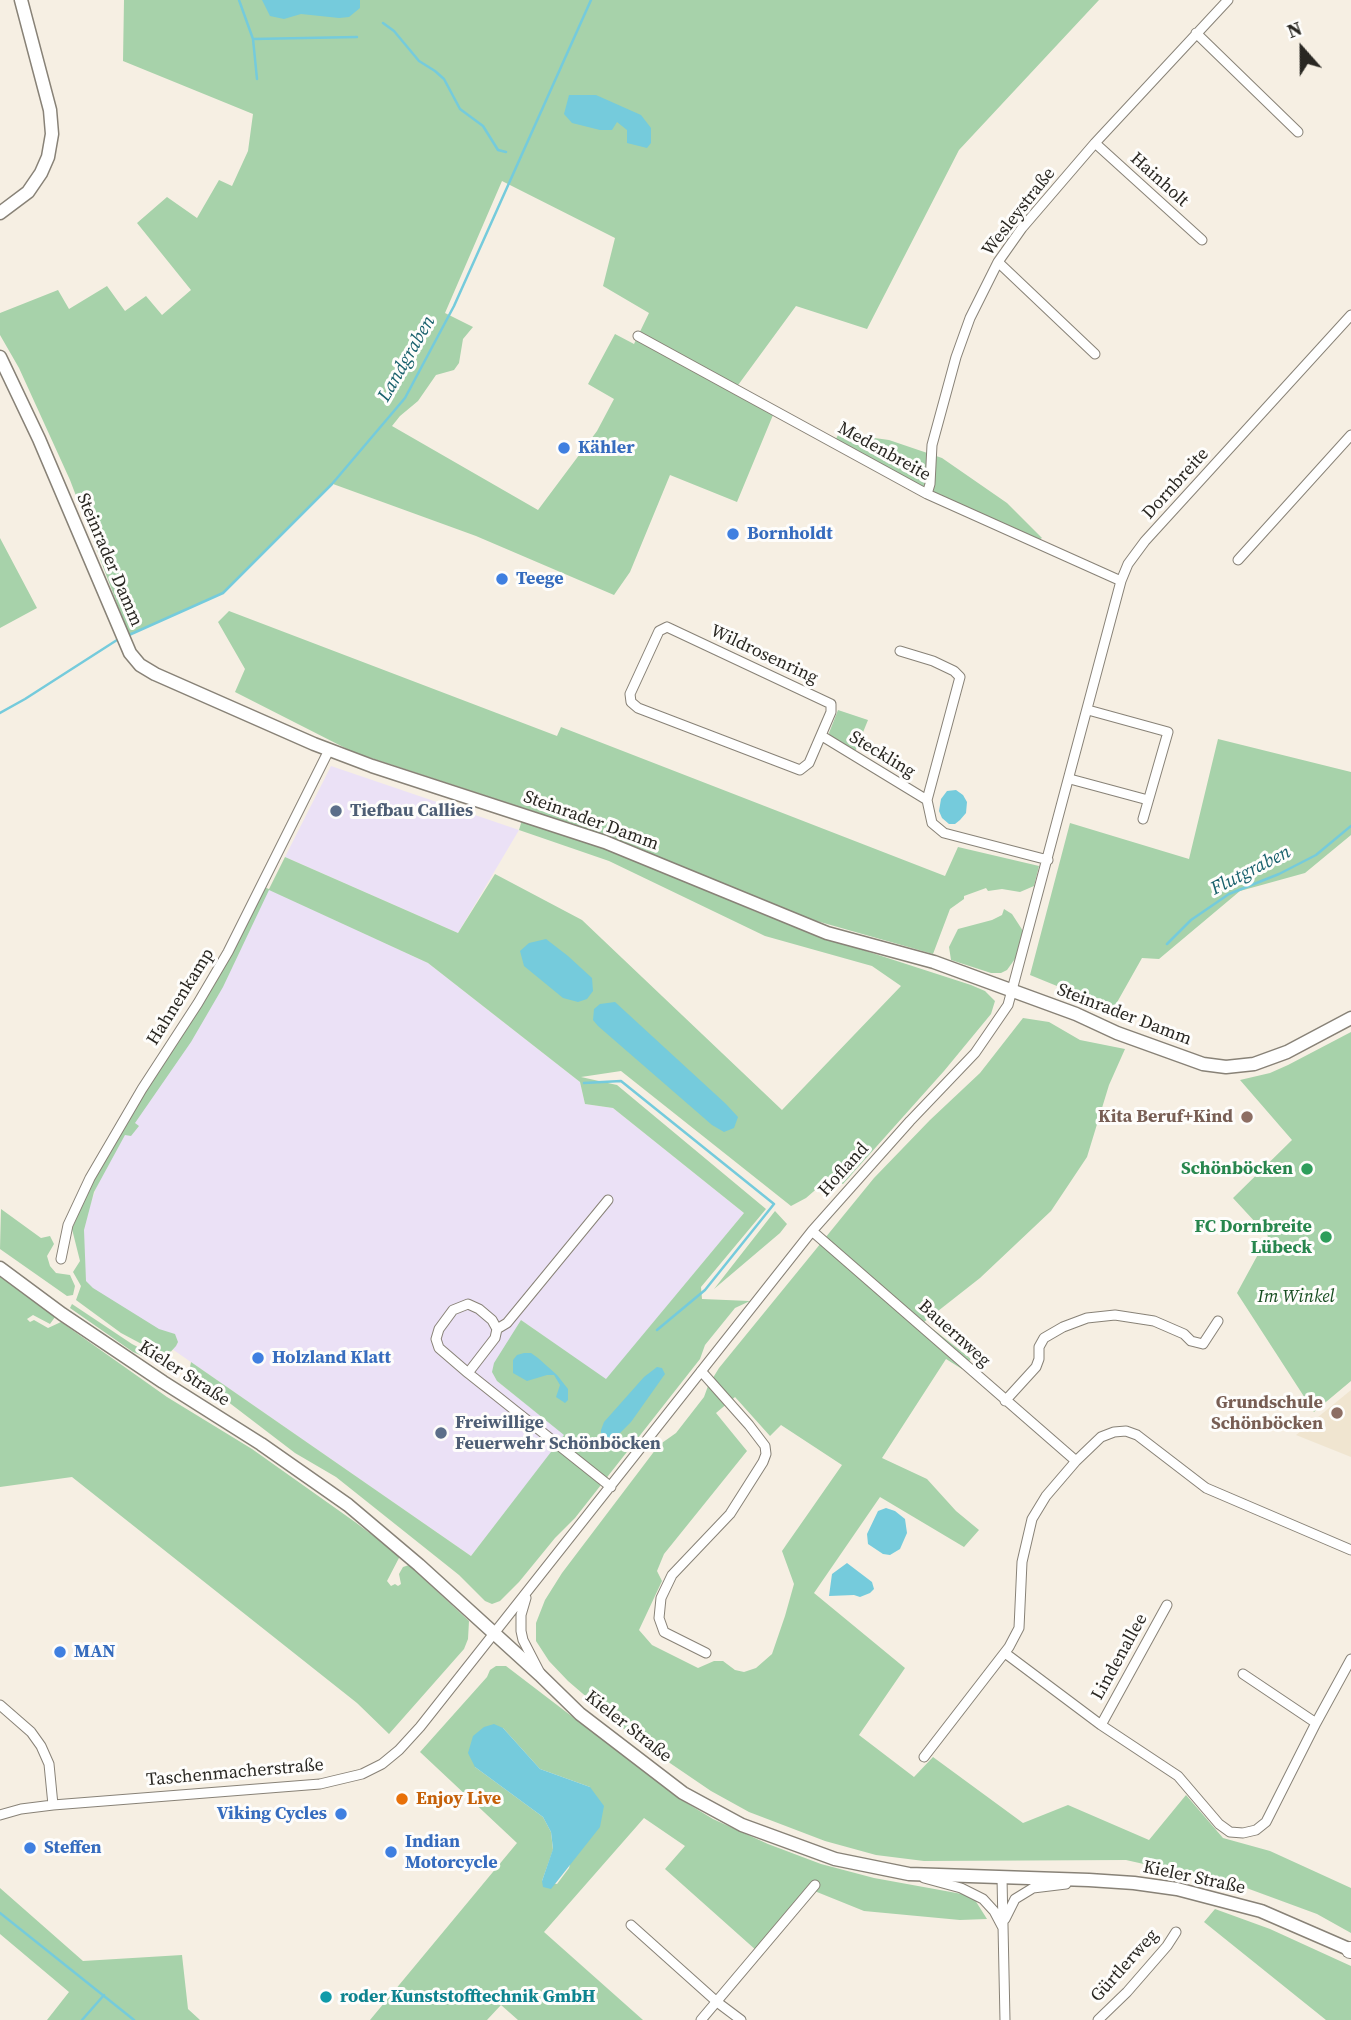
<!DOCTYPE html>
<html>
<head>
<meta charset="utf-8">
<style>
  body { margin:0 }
  #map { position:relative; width:1351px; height:2020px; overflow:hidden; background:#f6efe3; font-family:"Source Serif 4",serif }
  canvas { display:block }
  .north { position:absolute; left:1267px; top:14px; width:70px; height:70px; -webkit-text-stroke:5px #fefdfb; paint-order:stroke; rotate:339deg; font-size:19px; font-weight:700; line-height:28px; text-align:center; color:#292722 }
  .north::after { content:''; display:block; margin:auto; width:24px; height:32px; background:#292722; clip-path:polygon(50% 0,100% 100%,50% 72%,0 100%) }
</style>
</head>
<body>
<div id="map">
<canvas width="1351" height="2020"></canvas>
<div class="north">N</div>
</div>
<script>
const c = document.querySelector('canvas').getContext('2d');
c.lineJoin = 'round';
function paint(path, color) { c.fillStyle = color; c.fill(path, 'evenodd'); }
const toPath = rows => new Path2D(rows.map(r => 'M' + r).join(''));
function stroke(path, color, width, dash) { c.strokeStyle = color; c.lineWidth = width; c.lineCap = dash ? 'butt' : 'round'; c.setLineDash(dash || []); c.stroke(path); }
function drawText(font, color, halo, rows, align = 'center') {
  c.font = font + ' "Source Serif 4",serif'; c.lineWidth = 6; c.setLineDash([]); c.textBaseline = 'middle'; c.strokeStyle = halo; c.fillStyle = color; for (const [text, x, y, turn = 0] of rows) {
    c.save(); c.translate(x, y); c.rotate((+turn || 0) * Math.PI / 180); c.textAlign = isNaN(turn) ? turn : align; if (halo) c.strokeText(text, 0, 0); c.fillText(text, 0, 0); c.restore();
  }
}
paint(toPath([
  [331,766,519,830,458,933,285,857],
  [268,889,428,963,580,1082,585,1104,613,1108,744,1213,606,1380,521,1320,497,1381,565,1435,471,1556,84,1288,80,1234,101,1174]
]), '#ebe1f6');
paint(toPath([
  [1351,1390,1351,1457,1296,1435]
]), '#f0e5d0');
paint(toPath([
  [124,0,1099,0,959,150,867,329,796,306,733,392,773,415,737,502,670,475,630,572,614,595,476,536,333,484,223,593,129,635,70,480,19,368,0,335,0,313,58,290,69,309,107,286,125,311,146,296,162,315,191,290,137,223,167,197,197,218,219,180,232,186,248,151,253,114,123,61],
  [502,181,615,238,603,286,649,313,634,344,615,334,588,384,614,399,597,431,538,510,392,426,400,416,418,401,436,375,454,370,459,363,463,339,473,327,445,313],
  [838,435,860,436,889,440,942,458,1007,503,1042,538,1037,541,939,496,836,439],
  [0,538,37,608,0,628],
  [229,611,557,736,561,727,945,876,958,847,1039,866,1034,886,1020,892,1002,889,988,891,986,888,964,896,964,899,950,909,933,954,813,920,536,812,353,752,235,692,245,669,218,622],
  [838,710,868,720,855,752,830,738,829,733],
  [1218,739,1351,772,1351,835,1305,873,1240,891,1159,959,1142,958,1111,1013,1079,995,1030,975,1070,823,1189,859],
  [522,820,575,835,680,877,754,911,832,940,971,985,985,991,995,1001,991,1014,944,1071,843,1184,828,1179,806,1198,791,1206,621,1071,581,1077,617,1085,766,1209,701,1287,702,1299,750,1301,735,1308,705,1345,700,1359,575,1518,555,1538,519,1582,500,1601,492,1604,485,1601,459,1575,336,1477,295,1453,189,1372,191,1362,471,1556,564,1435,497,1381,492,1372,494,1363,521,1320,606,1379,744,1213,613,1108,585,1104,580,1082,428,963,269,890,223,987,191,1042,135,1123,139,1126,131,1136,125,1135,94,1192,84,1230,86,1281,93,1288,159,1329,175,1334,178,1342,176,1346,166,1357,121,1333,76,1300,81,1286,73,1272,80,1261,72,1229,95,1173,264,887,269,889,285,857,458,933,495,874,582,920,782,1110,901,986,872,966,765,936,609,861,519,830],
  [1004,909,1012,914,1023,931,1017,956,1007,970,1001,973,991,973,951,960,949,947,958,929,992,920,1002,915],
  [1023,1018,1049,1022,1080,1040,1125,1049,1109,1085,1087,1157,1051,1211,980,1278,924,1322,971,1359,962,1369,946,1359,882,1458,927,1479,956,1511,979,1530,964,1547,880,1497,814,1593,905,1668,859,1735,914,1777,933,1757,1023,1823,1068,1805,1149,1840,1186,1795,1223,1838,1270,1851,1351,1888,1351,1933,1317,1914,1241,1886,1126,1860,924,1861,876,1855,825,1841,749,1812,711,1791,639,1742,568,1681,549,1661,536,1641,536,1623,545,1600,562,1573,659,1445,676,1433,704,1397,708,1386,719,1368,874,1178,930,1120,980,1073],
  [735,1397,770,1436,781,1425,842,1465,782,1551,794,1584,785,1616,772,1654,756,1668,744,1672,735,1670,723,1661,714,1661,698,1668,652,1645,639,1630,662,1581,657,1571,664,1554,747,1451,716,1413],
  [1351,1032,1351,1381,1314,1412,1237,1293,1268,1236,1233,1198,1292,1140,1240,1080,1270,1073,1288,1065],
  [1,1209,41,1238,50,1236,54,1244,47,1256,50,1266,56,1273,70,1275,75,1286,73,1295,67,1296,0,1249],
  [775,1211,787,1224,780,1233,714,1289],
  [0,1274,55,1317,50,1324,33,1315,27,1319,30,1322,34,1320,48,1328,61,1322,167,1397,252,1449,355,1522,400,1556,387,1581,391,1586,395,1584,398,1586,401,1584,399,1574,403,1567,409,1565,469,1621,468,1639,464,1649,389,1734,357,1703,72,1477,0,1487],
  [72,1304,132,1344,161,1359,147,1358,133,1352,70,1308],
  [496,1666,506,1666,680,1799,713,1819,768,1844,821,1864,874,1878,962,1894,975,1900,987,1919,960,1920,864,1911,807,1888,757,1951,665,1869,685,1846,644,1818,544,1932,643,2020,518,2020,501,2005,487,2020,370,2020,517,1843,420,1752,487,1677,490,1670],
  [503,1728,540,1769,590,1787,569,1868,557,1884,542,1881,553,1850,551,1832,543,1817,475,1767],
  [0,1888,83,1961,182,1955,188,2009,200,2020,47,2020,69,1992,0,1934],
  [1215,1909,1270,1929,1351,1966,1351,2020,1326,2020,1204,1922]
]), '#a7d2aa');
paint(toPath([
  [262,0,360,0,360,8,349,17,339,18,301,14,284,19,270,16],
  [569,95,596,95,641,115,651,128,651,143,647,148,627,143,627,130,617,122,612,130,600,130,572,123,564,114],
  [956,790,963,795,967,802,966,813,960,820,955,824,949,824,942,818,939,811,941,799,947,791],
  [546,939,568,956,592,978,593,991,587,999,578,1002,563,998,524,966,520,951,529,943],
  [615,1002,726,1104,738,1117,734,1128,724,1132,712,1125,598,1026,593,1020,594,1009,600,1004],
  [524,1353,531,1353,538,1358,557,1375,568,1389,568,1400,565,1403,556,1397,560,1385,554,1375,547,1375,527,1381,513,1373,513,1360,517,1355],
  [657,1367,662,1368,665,1374,631,1422,617,1436,607,1440,601,1436,601,1430,604,1422,644,1377],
  [886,1508,895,1511,905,1519,907,1533,900,1549,890,1555,883,1554,868,1544,867,1534,878,1511],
  [847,1563,872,1582,874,1589,870,1593,860,1597,854,1595,829,1596,832,1574],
  [494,1724,503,1728,540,1769,590,1787,604,1806,600,1827,551,1889,543,1887,542,1881,553,1849,551,1832,543,1817,475,1767,468,1753,473,1736,484,1727]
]), '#75cbdc');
stroke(toPath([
  [239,0,253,39,257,79],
  [383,23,394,31,419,61,435,71,444,79,460,109,483,126,498,150,506,152],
  [253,39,357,37],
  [129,635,223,593,332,484,405,398,454,306,591,0],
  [0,713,25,699,117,640],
  [1167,944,1191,920,1229,894,1279,874,1316,855,1351,826],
  [584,1083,621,1081,774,1204,705,1290,657,1330],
  [0,1913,134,2020],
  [82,2020,104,1995]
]), '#75cbdc', 2.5);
const street = toPath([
  [1196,33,1298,132],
  [1095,143,1202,240],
  [998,262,1095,354],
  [638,336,927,494,1121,581],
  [927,494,930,484,932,445,956,357,970,318,998,262,1022,228,1095,143,1228,0],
  [1238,560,1351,435],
  [667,627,831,704,831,712,809,763,800,770,638,708,631,702,630,694,659,631,667,627],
  [900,651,933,661,954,671,960,677,927,800,932,823,944,833,1048,860],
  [1088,710,1168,732,1143,819],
  [822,736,927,800],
  [1070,779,1148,800],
  [812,1231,1076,1461],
  [61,1259,68,1225,90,1178,142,1089,198,1003,228,952,329,750],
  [497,1329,507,1323,608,1200],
  [701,1371,749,1425,765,1446,766,1454,763,1462,730,1514,672,1575,661,1598,659,1618,664,1632,706,1653],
  [468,1373,439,1348,436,1339,439,1329,453,1310,468,1304,479,1309,492,1320,497,1329,495,1338,468,1373,611,1487],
  [1005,1401,1036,1367,1039,1359,1039,1347,1044,1338,1063,1327,1087,1318,1115,1315,1154,1321,1184,1334,1191,1341,1203,1344,1218,1321],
  [526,1598,521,1615,521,1631,523,1640,540,1673],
  [1005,1653,1101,1725,1178,1776,1219,1824,1230,1832,1243,1833,1256,1830,1266,1822,1316,1723,1351,1659],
  [1243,1674,1316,1723],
  [0,1705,31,1732,41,1746,49,1764,53,1805],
  [1101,1725,1167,1605],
  [924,1757,1009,1647,1019,1628,1022,1562,1032,1519,1046,1496,1076,1461,1101,1437,1114,1432,1126,1431,1137,1435,1206,1488,1351,1550],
  [0,1815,21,1809,53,1805,320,1784,362,1774,382,1764,399,1750,420,1727,812,1231,910,1121,975,1053,1008,1005,1121,581,1128,564,1145,541,1351,315],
  [924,1878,961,1888,983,1899,994,1911,1003,1928],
  [1002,1878,1005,2020],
  [1005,1919,1015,1899,1033,1888,1066,1884],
  [631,1925,717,2002,741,2020],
  [701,2020,815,1885],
  [1098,2020,1127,1992,1167,1946,1176,1932]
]);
const secondary = toPath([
  [0,213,28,192,41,173,48,157,52,134,50,110,21,0],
  [0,357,39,439,130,653,140,665,155,674,314,744,372,766,605,842,827,933,934,962,1076,1014,1117,1033,1203,1064,1226,1067,1254,1064,1287,1052,1351,1018],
  [0,1268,62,1314,163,1382,261,1444,348,1505,419,1565,540,1675,580,1714,683,1793,742,1825,835,1859,909,1874,1089,1880,1134,1883,1177,1889,1261,1911,1351,1950]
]);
const highway = toPath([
  [1350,1950,1351,1950]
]);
stroke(street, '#888277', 11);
stroke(secondary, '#888277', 15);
stroke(highway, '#888277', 18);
stroke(street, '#fff', 9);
stroke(secondary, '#fff', 12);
stroke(highway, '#fff', 16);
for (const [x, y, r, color] of [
  [564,448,7,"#3f7fe0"],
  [733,534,7,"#3f7fe0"],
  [502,579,7,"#3f7fe0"],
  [336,811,7,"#5c6f8a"],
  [1247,1117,7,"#8d6e63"],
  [1307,1169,7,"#2e9e5b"],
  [1326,1237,7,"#2e9e5b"],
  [258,1358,7,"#3f7fe0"],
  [1337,1413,7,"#8d6e63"],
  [441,1433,7,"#5c6f8a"],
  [60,1652,7,"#3f7fe0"],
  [402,1799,7,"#e8710a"],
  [341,1814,7,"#3f7fe0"],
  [30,1848,7,"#3f7fe0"],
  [391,1852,7,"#3f7fe0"],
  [326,1997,7,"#0f9aa8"]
]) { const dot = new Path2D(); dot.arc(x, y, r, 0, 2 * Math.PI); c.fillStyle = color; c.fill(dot); stroke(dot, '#fefdfb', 2.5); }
drawText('18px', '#292722', '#fefdfb', [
  ["Hainholt",1159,180,42],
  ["Wesleystraße",1019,212,-52],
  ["Medenbreite",884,452,29],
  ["Dornbreite",1176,484,-48],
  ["Steinrader Damm",109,560,67],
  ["Wildrosenring",764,655,25],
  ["Steckling",882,755,31],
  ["Steinrader Damm",591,821,20],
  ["Hahnenkamp",181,997,-58],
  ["Steinrader Damm",1124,1015,21],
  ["Hofland",844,1170,-48],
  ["Bauernweg",954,1334,42],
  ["Kieler Straße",184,1374,33],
  ["Lindenallee",1120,1657,-61],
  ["Kieler Straße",628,1727,38],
  ["Taschenmacherstraße",235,1773,-5],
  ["Kieler Straße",1194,1878,12],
  ["Gürtlerweg",1125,1966,-48]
]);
drawText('bold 18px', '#366cbe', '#fefdfb', [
  ["Kähler",578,448],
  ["Bornholdt",747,534],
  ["Teege",516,579],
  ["Holzland Klatt",272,1358],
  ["MAN",74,1652],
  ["Viking Cycles",327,1814,"right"],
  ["Indian",405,1842],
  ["Motorcycle",405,1863],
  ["Steffen",44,1848]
], 'left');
drawText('bold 18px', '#4e5e75', '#fefdfb', [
  ["Tiefbau Callies",350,811],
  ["Freiwillige",455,1423],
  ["Feuerwehr Schönböcken",455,1444]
], 'left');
drawText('bold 18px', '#785e54', '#fefdfb', [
  ["Kita Beruf+Kind",1233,1117],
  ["Grundschule",1323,1403],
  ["Schönböcken",1323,1424]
], 'right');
drawText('bold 18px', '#27864d', '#fefdfb', [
  ["Schönböcken",1293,1169],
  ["FC Dornbreite",1312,1227],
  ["Lübeck",1312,1248]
], 'right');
drawText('italic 18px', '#174d20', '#fefdfb', [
  ["Im Winkel",1296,1297]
]);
drawText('bold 18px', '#c56008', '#fefdfb', [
  ["Enjoy Live",416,1799]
], 'left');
drawText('bold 18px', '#0d838f', '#fefdfb', [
  ["roder Kunststofftechnik GmbH",340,1997]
], 'left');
drawText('italic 19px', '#19616d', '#fefdfb', [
  ["Landgraben",407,359,-60],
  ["Flutgraben",1251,871,-27]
]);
</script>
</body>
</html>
